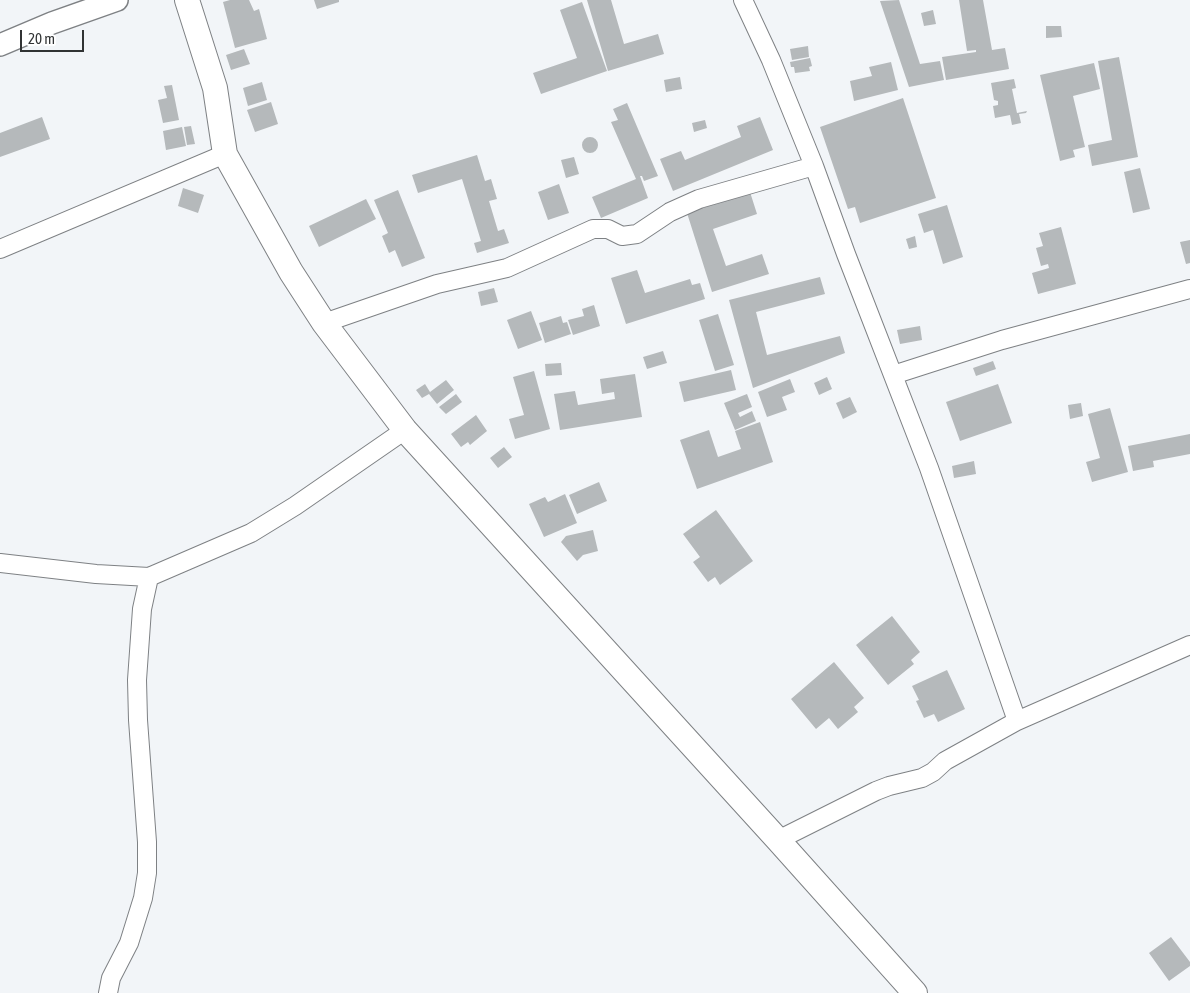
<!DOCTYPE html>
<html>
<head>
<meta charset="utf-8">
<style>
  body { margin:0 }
  #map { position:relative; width:1190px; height:993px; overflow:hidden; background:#f2f5f8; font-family:"Asap Condensed",sans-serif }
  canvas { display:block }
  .scale { position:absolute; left:20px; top:30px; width:64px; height:22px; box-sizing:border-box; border:2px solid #313334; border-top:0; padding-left:6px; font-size:15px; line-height:18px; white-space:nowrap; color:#313334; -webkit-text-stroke:4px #fff; paint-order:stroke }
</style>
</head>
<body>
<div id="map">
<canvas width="1190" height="993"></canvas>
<div class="scale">20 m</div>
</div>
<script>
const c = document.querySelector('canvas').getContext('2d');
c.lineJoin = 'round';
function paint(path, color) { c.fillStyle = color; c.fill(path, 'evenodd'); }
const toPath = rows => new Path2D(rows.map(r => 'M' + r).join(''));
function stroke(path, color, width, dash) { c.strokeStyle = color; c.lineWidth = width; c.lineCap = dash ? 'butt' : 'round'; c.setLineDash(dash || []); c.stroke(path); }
paint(toPath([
  [230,0,249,0,254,11,259,9,267,39,235,48,223,2],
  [314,0,339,0,339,2,317,9],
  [587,0,611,0,624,44,658,34,664,54,608,71],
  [899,0,920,64,940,61,944,80,909,87,880,1],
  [959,0,983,0,992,50,1005,48,1009,69,946,80,942,57,976,52,976,50,967,51],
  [582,2,607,71,541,94,533,73,577,58,560,10],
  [933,10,936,24,924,26,921,13],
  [1046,26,1061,26,1062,37,1046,38],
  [808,46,809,57,792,60,790,49],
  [244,49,250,64,231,70,226,55],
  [1119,57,1138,157,1092,166,1088,145,1112,140,1098,61],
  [810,58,812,66,809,67,810,71,795,73,794,67,791,67,790,62],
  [891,62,898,90,854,101,850,81,872,76,869,67],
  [1094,63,1100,89,1073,96,1085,147,1073,150,1075,157,1060,161,1040,75],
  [680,77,682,89,666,92,664,80],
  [1014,79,1016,88,1012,89,1017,113,1027,111,1026,113,1019,114,1021,123,1012,125,1010,115,995,118,993,106,998,105,998,101,994,100,991,83],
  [262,82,267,100,248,106,243,88],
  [172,85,179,120,163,123,158,100,167,98,164,86],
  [903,98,936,198,860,223,855,207,848,209,820,127],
  [271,102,278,124,255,132,247,110],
  [627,103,658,176,644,181,642,176,640,176,648,198,601,218,592,197,636,179,611,122,618,120,613,109],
  [42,117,50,139,0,157,0,133],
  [760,117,773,150,673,191,660,159,681,151,685,160,741,137,737,126],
  [705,120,707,128,694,132,692,123],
  [191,126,195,144,187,145,184,127],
  [182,127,186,146,166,150,163,131],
  '582 145a8 8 0 1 1 16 0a8 8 0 1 1-16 0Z',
  [477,155,485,181,491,179,497,199,489,201,498,231,504,229,509,243,477,253,474,243,481,241,462,179,418,193,412,175],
  [574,157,579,174,566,178,561,160],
  [1140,168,1150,209,1133,213,1124,172],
  [559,184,569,213,548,220,538,192],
  [183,188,204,195,198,213,178,206],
  [398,190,425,258,402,267,395,250,389,253,382,236,388,233,374,200],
  [750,192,757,214,713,229,726,266,762,254,769,274,712,292,687,213],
  [366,199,376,219,319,247,309,226],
  [947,205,963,257,943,264,933,230,924,233,918,214],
  [1061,227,1076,284,1038,294,1032,273,1049,268,1048,264,1041,266,1036,248,1043,246,1039,233],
  [915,236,917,247,909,249,906,239],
  [1190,240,1190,263,1186,264,1180,242],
  [637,270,645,293,690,279,692,285,700,283,705,299,626,324,611,278],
  [820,277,825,294,756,312,767,355,840,336,845,353,753,388,729,300],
  [494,288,498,302,481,306,478,292],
  [594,305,600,326,573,335,568,320,584,316,582,309],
  [531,311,542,340,518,349,507,320],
  [718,314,734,365,715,371,699,320],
  [561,316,563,323,567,322,571,334,545,343,539,323],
  [920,326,922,340,900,344,897,330],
  [663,351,667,363,647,369,643,357],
  [993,361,996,369,976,376,973,368],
  [561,363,562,375,546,376,545,364],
  [731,370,736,390,684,402,679,382],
  [534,371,550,429,515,439,509,419,524,415,513,377],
  [635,374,642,417,560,430,554,394,575,391,578,405,615,399,614,392,602,394,600,379],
  [827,377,832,389,819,395,814,383],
  [790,379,795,392,782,397,787,410,767,417,758,392],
  [446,380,454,390,437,404,429,394,422,398,416,390,425,384,430,392],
  [998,384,1012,423,960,441,946,402],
  [456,394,462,402,446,414,439,407],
  [747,394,752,407,738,413,740,417,752,411,756,421,735,430,724,403],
  [850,397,857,412,843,419,836,403],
  [1081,403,1083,416,1070,419,1068,405],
  [1110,408,1128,472,1092,482,1086,462,1100,458,1088,414],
  [476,415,487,431,470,445,468,442,461,447,451,434],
  [760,422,773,462,697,489,680,440,709,430,718,457,741,449,735,431],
  [1190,434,1190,454,1153,461,1154,467,1133,471,1128,446],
  [504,447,512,457,498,468,490,458],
  [974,461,976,474,954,478,952,466],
  [599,482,607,501,577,514,569,495],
  [565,494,577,523,544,537,529,504,545,497,548,502],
  [716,510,753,561,720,585,715,577,708,582,693,562,700,557,683,534],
  [593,530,598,551,583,555,577,561,561,542,566,536],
  [892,616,920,652,911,660,914,664,888,685,856,645],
  [834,662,864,698,854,707,858,712,838,729,829,718,816,729,791,699],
  [947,670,965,709,938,722,934,714,924,718,916,701,919,700,912,686],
  [1171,937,1190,962,1190,966,1169,981,1149,953]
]), '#b5b9bb');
const minor = toPath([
  [743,0,771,60,814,166,846,254,929,468,1017,721],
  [0,249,225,154],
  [324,323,437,284,507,268,593,229,608,229,622,236,637,234,670,212,699,199,814,166],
  [893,375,1002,340,1190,289],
  [0,563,96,574,149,577,251,533,295,506,405,430],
  [778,840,876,791,889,786,922,778,933,772,945,761,1017,721,1190,645],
  [108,993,111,978,129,943,143,898,147,873,147,842,138,720,137,680,142,609,149,577]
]);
const tertiary = toPath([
  [0,45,52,23,117,0]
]);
const secondary = toPath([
  [187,0,215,88,225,154,291,272,324,323,405,430,778,840,915,993]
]);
stroke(minor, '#7e8184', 20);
stroke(tertiary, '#7e8184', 24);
stroke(secondary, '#7e8184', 26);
stroke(minor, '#fff', 18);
stroke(tertiary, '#fff', 21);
stroke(secondary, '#fff', 24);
</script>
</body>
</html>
